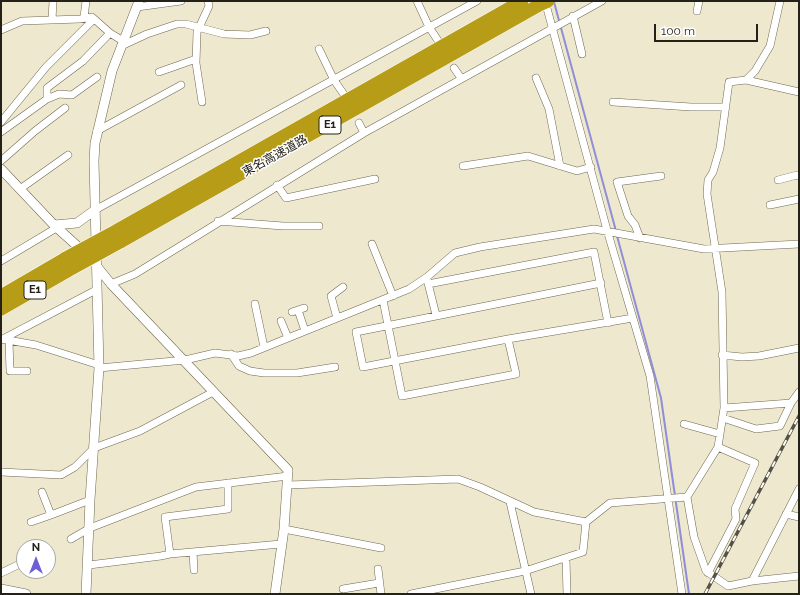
<!DOCTYPE html>
<html>
<head>
<meta charset="utf-8">
<style>
  body { margin:0 }
  #map { position:relative; width:800px; height:595px; overflow:hidden; background:#eee8ce; font-family:Raleway,sans-serif }
  canvas { display:block }
  .frame { position:absolute; inset:0; border:2px solid #242218; pointer-events:none }
  .north { position:absolute; left:16px; top:539px; width:40px; height:40px; box-sizing:border-box; background:#fff; border:1px solid #a7a7a3; border-radius:50%; rotate:0deg; font-size:11px; font-weight:700; line-height:16px; text-align:center; color:#242218 }
  .north::after { content:''; display:block; margin:auto; width:14px; height:18px; background:#6d5ed8; clip-path:polygon(50% 0,100% 100%,50% 72%,0 100%) }
  .scale { position:absolute; left:654px; top:24px; width:104px; height:18px; box-sizing:border-box; border:2px solid #242218; border-top:0; padding-left:5px; font-size:12px; line-height:14px; white-space:nowrap; color:#242218; -webkit-text-stroke:3px #fff; paint-order:stroke }
</style>
</head>
<body>
<div id="map">
<canvas width="800" height="595"></canvas>
<div class="frame"></div>
<div class="north">N</div>
<div class="scale">100 m</div>
</div>
<script>
const c = document.querySelector('canvas').getContext('2d');
c.lineJoin = 'round';
const toPath = rows => new Path2D(rows.map(r => 'M' + r).join(''));
function stroke(path, color, width, dash) { c.strokeStyle = color; c.lineWidth = width; c.lineCap = dash ? 'butt' : 'round'; c.setLineDash(dash || []); c.stroke(path); }
function drawText(font, color, halo, rows, align = 'center') {
  c.font = font + ' Raleway,"Noto Sans JP",sans-serif'; c.lineWidth = 3; c.setLineDash([]); c.textBaseline = 'middle'; c.strokeStyle = halo; c.fillStyle = color; for (const [text, x, y, turn = 0] of rows) {
    c.save(); c.translate(x, y); c.rotate((+turn || 0) * Math.PI / 180); c.textAlign = isNaN(turn) ? turn : align; if (halo) c.strokeText(text, 0, 0); c.fillText(text, 0, 0); c.restore();
  }
}
stroke(toPath([
  [554,2,616,231],
  [617,236,661,398,689,594]
]), '#908ed8', 2);
const minor = toPath([
  [417,1,429,27,439,42],
  [545,1,607,230,650,376,682,594],
  [780,1,770,46,755,71,746,80,729,82,720,148,713,172,708,180,707,194,722,292,724,408,718,447,687,497,694,537,706,571,728,586,752,581,799,576],
  [137,7,181,1],
  [697,11,699,1],
  [573,16,582,54],
  [84,17,86,1],
  [52,20,53,1],
  [1,30,22,21,80,19,92,17,110,33,123,41],
  [121,46,147,34,177,24,186,24,224,34,250,35,266,31],
  [319,49,334,80,345,96],
  [454,68,461,78],
  [159,72,196,59],
  [536,78,549,109,560,166],
  [746,80,799,92],
  [47,99,47,88,83,61,110,33],
  [202,102,196,63,197,32,209,6,208,1],
  [613,102,691,107,726,107],
  [1,122,46,67,94,19],
  [359,123,364,133],
  [97,131,181,85],
  [1,132,47,99,59,94,72,95,97,77],
  [1,161,35,131,65,108],
  [463,166,528,156,577,171,591,167],
  [778,180,797,175,799,176],
  [277,185,286,198,375,179],
  [20,189,68,155],
  [770,205,799,199],
  [95,210,477,1],
  [218,221,283,226,319,226],
  [640,238,635,225,628,216,617,182,661,176],
  [372,244,393,296],
  [1,261,58,227],
  [427,279,436,315],
  [601,283,356,332,363,367,508,339,633,318],
  [111,284,135,274,364,133,602,1],
  [428,284,594,252,608,323],
  [383,300,402,396,516,374,508,339],
  [255,304,264,347],
  [298,310,305,331],
  [292,312,304,308],
  [337,318,331,296,343,287],
  [281,321,288,338],
  [2,339,36,345,99,365],
  [1,340,96,290],
  [9,341,10,371,27,371],
  [231,354,239,366,250,371,264,373,297,373,335,367],
  [722,355,742,357,759,356,799,348],
  [99,368,185,360,215,353,238,356,251,353,409,289,427,277,455,253,480,247,594,229,704,249,799,244],
  [724,408,791,403],
  [723,418,756,429,780,426,791,403,799,392],
  [684,424,720,434],
  [1,472,61,475,75,467,94,448,140,431,213,392],
  [288,485,458,479,480,487,534,512,586,522,610,503,687,497],
  [42,492,51,515,90,500],
  [510,502,531,594],
  [786,514,799,517],
  [31,522,51,515],
  [284,529,381,548],
  [71,539,90,528,196,487,288,476],
  [193,552,194,570],
  [170,554,165,517,228,509,228,483],
  [566,558,567,594],
  [89,565,161,556,170,554,281,544],
  [378,569,381,594],
  [1,573,24,562],
  [708,573,736,519,735,509,755,463,718,447],
  [752,581,799,489],
  [343,589,379,583],
  [411,594,525,571,583,552,586,522]
]);
const tertiary = toPath([
  [1,169,54,225,85,253],
  [54,225,77,223,95,210],
  [95,264,111,284,288,470,284,529,275,594],
  [1,589,26,594],
  [86,594,90,500,99,368,94,161,95,143,112,71,139,1]
]);
const motorway = toPath([
  [116,231,522,1],
  [120,242,539,5],
  [1,296,66,258],
  [1,309,69,270]
]);
stroke(minor, '#6e6851', 8);
stroke(tertiary, '#6e6851', 10);
stroke(motorway, '#fff', 14);
stroke(minor, '#fff', 7);
stroke(tertiary, '#fff', 9);
stroke(motorway, '#b79c17', 13);
const rail = toPath([
  [705,594,799,416]
]);
stroke(rail, '#555244', 3.5);
stroke(rail, '#fff', 2, [6]);
const motorwayBridge = toPath([
  [539,5,548,1],
  [66,258,116,231],
  [69,270,120,242]
]);
stroke(motorwayBridge, '#fff', 14, []);
stroke(motorwayBridge, '#b79c17', 13);
for (const [x, y, w] of [
  [330,125,22],
  [35,290,22]
]) { const box = new Path2D(); box.roundRect(x - w / 2, y - 9, w, 18, 3); c.fillStyle = '#fff'; c.fill(box); stroke(box, '#242218', 1); }
drawText('bold 11px', '#242218', null, [
  ["E1",330,125],
  ["E1",35,290]
]);
drawText('12px', '#242218', '#fff', [
  ["東名高速道路",275,156,-29]
]);
</script>
</body>
</html>
